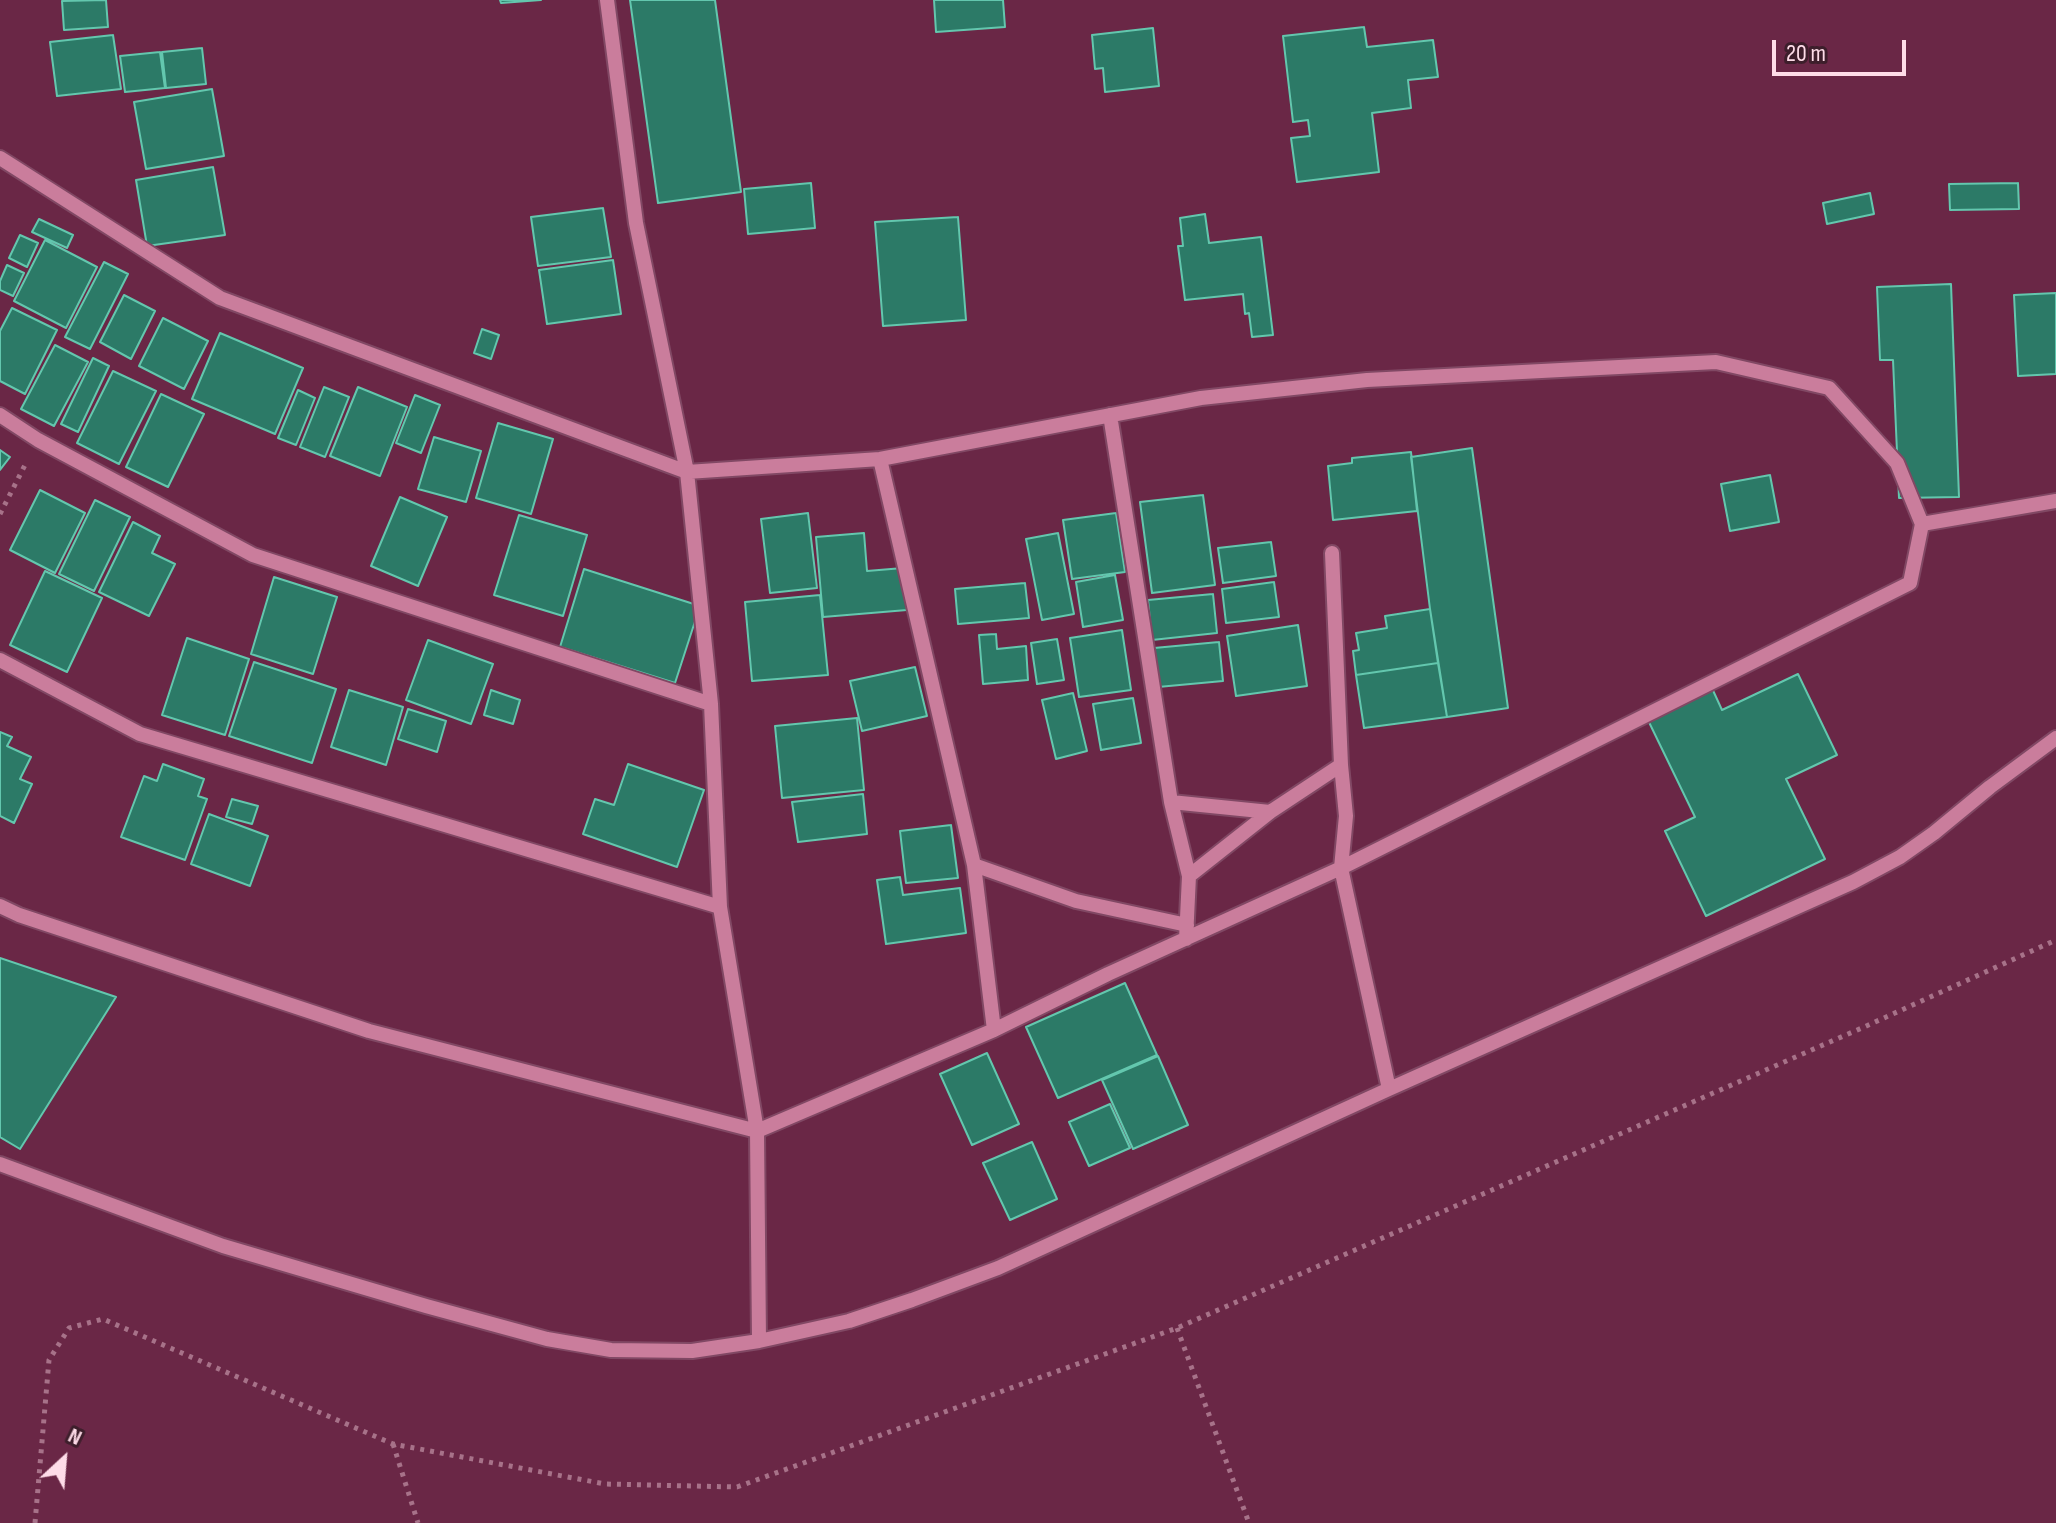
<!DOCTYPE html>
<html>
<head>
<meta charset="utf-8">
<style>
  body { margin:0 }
  #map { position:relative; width:2056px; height:1523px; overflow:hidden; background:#6a2746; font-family:"Sofia Sans Condensed",sans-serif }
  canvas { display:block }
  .north { position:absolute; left:24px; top:1419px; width:80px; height:80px; -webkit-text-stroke:6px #3d1e2b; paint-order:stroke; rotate:26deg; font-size:22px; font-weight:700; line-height:32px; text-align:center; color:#fedce8 }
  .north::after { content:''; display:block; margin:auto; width:28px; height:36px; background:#fedce8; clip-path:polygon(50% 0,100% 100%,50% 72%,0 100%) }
  .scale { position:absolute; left:1772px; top:40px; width:134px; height:36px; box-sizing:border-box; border:4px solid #fedce8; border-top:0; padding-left:10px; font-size:24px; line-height:28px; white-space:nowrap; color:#fedce8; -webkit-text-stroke:6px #3d1e2b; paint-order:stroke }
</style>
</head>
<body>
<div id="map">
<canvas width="2056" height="1523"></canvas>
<div class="north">N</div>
<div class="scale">20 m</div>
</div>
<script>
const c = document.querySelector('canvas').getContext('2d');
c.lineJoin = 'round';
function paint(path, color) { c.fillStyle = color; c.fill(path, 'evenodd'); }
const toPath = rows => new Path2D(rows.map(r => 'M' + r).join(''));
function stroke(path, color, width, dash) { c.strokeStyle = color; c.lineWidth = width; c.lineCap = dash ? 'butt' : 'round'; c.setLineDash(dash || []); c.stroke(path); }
const building = toPath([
  [106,0,108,27,64,30,62,1,106,0],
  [500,0,541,0,501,3,500,0],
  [630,0,715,0,741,192,658,203,630,0],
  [934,0,1003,0,1005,27,936,32,934,0],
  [1364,27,1367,47,1433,40,1438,77,1408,80,1411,108,1372,113,1379,172,1297,182,1291,138,1310,136,1308,120,1293,122,1283,36,1364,27],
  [1153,28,1159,86,1105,92,1103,68,1095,69,1092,35,1153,28],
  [113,35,121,89,57,96,50,42,113,35],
  [202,48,206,84,166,88,162,52,202,48],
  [160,52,165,88,125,92,120,56,160,52],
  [212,89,224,156,146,169,134,102,212,89],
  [213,167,225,235,147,246,136,180,213,167],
  [811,183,815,228,748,234,744,189,811,183],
  [2018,183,2019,209,1950,210,1949,184,2018,183],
  [1870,193,1874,214,1827,224,1823,203,1870,193],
  [603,208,611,257,538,266,531,217,603,208],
  [1205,214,1209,243,1261,237,1273,335,1252,337,1249,313,1245,314,1243,294,1185,300,1178,246,1183,246,1180,218,1205,214],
  [958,217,966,320,883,326,875,222,958,217],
  [39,219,73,235,67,248,32,232,39,219],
  [20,235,38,243,27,267,9,258,20,235],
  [45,240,97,267,66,328,14,301,45,240],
  [613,260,621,314,547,324,539,270,613,260],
  [104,262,128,274,90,349,65,337,104,262],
  [7,265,24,273,13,296,0,290,0,281,7,265],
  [1951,284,1959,497,1899,498,1893,360,1880,360,1877,287,1951,284],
  [2056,293,2056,374,2018,376,2014,295,2056,293],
  [124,295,155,311,131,359,100,342,124,295],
  [12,308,57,330,25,394,0,381,0,331,12,308],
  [163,318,208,341,184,389,139,366,163,318],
  [482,329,499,335,491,359,474,353,482,329],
  [220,333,303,368,275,434,192,399,220,333],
  [55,345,88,362,54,426,21,409,55,345],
  [93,358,109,366,78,432,61,424,93,358],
  [113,371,156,391,119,464,77,443,113,371],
  [324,387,349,397,325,457,300,447,324,387],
  [358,387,407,407,380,476,330,456,358,387],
  [298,390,315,398,296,445,278,438,298,390],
  [161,394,204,414,168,487,126,467,161,394],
  [415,395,440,405,421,453,396,443,415,395],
  [498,423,553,439,531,514,476,498,498,423],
  [434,437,481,451,466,502,418,489,434,437],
  [1472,448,1508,708,1447,717,1430,609,1411,457,1472,448],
  [0,450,10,457,0,470,0,450],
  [1411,452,1417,511,1333,520,1328,466,1352,463,1352,458,1411,452],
  [1770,475,1779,522,1730,531,1721,484,1770,475],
  [40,490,85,513,55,573,10,550,40,490],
  [1203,495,1215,585,1152,593,1140,502,1203,495],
  [400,497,447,517,418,586,371,566,400,497],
  [95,500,130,517,94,591,59,574,95,500],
  [808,513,817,588,770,593,761,519,808,513],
  [1116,513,1125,572,1072,579,1063,520,1116,513],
  [519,515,587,535,563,616,494,595,519,515],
  [133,522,160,536,152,553,175,564,149,616,99,592,133,522],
  [864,533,867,571,903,568,907,610,823,617,816,537,864,533],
  [1058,533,1074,614,1042,620,1026,539,1058,533],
  [1271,542,1276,576,1223,583,1218,548,1271,542],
  [584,569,700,606,675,683,560,647,584,569],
  [45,571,102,598,67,672,10,645,45,571],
  [1115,575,1123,620,1083,627,1076,582,1115,575],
  [274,577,337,597,313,674,251,654,274,577],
  [1274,582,1279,617,1226,623,1222,589,1274,582],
  [1025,583,1029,618,958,624,955,589,1025,583],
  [1213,594,1217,633,1152,640,1148,600,1213,594],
  [820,595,828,675,752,681,745,602,820,595],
  [1430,609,1438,663,1356,675,1353,651,1359,650,1356,633,1387,628,1385,616,1430,609],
  [1298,625,1307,686,1236,696,1227,636,1298,625],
  [1122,630,1131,690,1079,697,1070,638,1122,630],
  [996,634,997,649,1026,646,1028,680,983,684,979,635,996,634],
  [187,638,249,659,225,735,162,715,187,638],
  [1057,639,1064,680,1037,684,1031,643,1057,639],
  [428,640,493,664,471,724,406,700,428,640],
  [1219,642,1223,681,1158,687,1154,648,1219,642],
  [254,662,336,689,312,763,229,736,254,662],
  [1438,663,1447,717,1364,728,1356,675,1438,663],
  [915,667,927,716,862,731,850,681,915,667],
  [1798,674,1837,755,1786,779,1825,859,1706,916,1665,831,1695,817,1646,716,1711,686,1722,710,1798,674],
  [349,690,403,707,386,765,331,747,349,690],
  [491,690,520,700,513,724,484,715,491,690],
  [1073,693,1087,751,1056,759,1042,700,1073,693],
  [1133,698,1141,743,1101,750,1093,704,1133,698],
  [408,709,446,721,437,752,398,739,408,709],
  [857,718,864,790,782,798,775,726,857,718],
  [0,732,12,737,7,746,31,757,20,779,32,784,14,823,0,816,0,732],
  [163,764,204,779,198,796,207,799,185,860,121,837,144,776,157,781,163,764],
  [628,764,704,790,677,867,583,834,595,799,614,805,628,764],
  [863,794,867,834,798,842,792,802,863,794],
  [232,799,258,806,252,824,226,817,232,799],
  [209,814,268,836,250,886,191,864,209,814],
  [951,825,958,878,906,883,900,831,951,825],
  [900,877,903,895,960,888,966,933,886,944,877,880,900,877],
  [0,958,116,997,20,1149,0,1137,0,958],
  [1125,983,1157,1055,1058,1098,1026,1027,1125,983],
  [987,1053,1019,1124,972,1145,940,1074,987,1053],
  [1158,1056,1188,1125,1133,1149,1102,1080,1158,1056],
  [1110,1104,1130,1148,1089,1166,1069,1122,1110,1104],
  [1032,1142,1057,1199,1010,1220,983,1163,1032,1142]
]);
paint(building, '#2c7a67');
stroke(building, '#63c7ae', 2);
const minor = toPath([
  [607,0,636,223,687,472],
  [0,158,220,298,687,472],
  [0,415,38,440,253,555,711,704],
  [1110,415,1171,802,1189,876,1186,939],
  [880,459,974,865,994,1030],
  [1922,524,2056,501],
  [1332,553,1341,765,1346,816,1341,868,1389,1089],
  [0,660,140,734,720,907,757,1131,759,1341],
  [1171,802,1270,812],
  [974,865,1076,901,1187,925],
  [1189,876,1270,812,1341,765],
  [0,906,19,915,369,1031,757,1131,994,1030,1108,974,1341,868,1910,583,1922,524,1897,463,1829,388,1716,362,1367,380,1201,398,880,459,687,472,711,704,720,907],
  [0,1164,223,1246,426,1306,547,1339,611,1350,692,1351,759,1341,849,1321,912,1300,998,1268,1389,1089,1853,882,1900,857,1934,833,1990,787,2056,738]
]);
stroke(minor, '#814864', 18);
stroke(toPath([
  [0,514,25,465],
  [1177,1328,1249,1523],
  [393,1444,418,1523],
  [35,1523,49,1360,69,1328,103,1319,393,1444,605,1484,737,1487,1177,1328,1864,1027,2056,940]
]), '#a77289', 5, [4, 6]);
stroke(minor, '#ca7d9c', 14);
</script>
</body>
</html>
